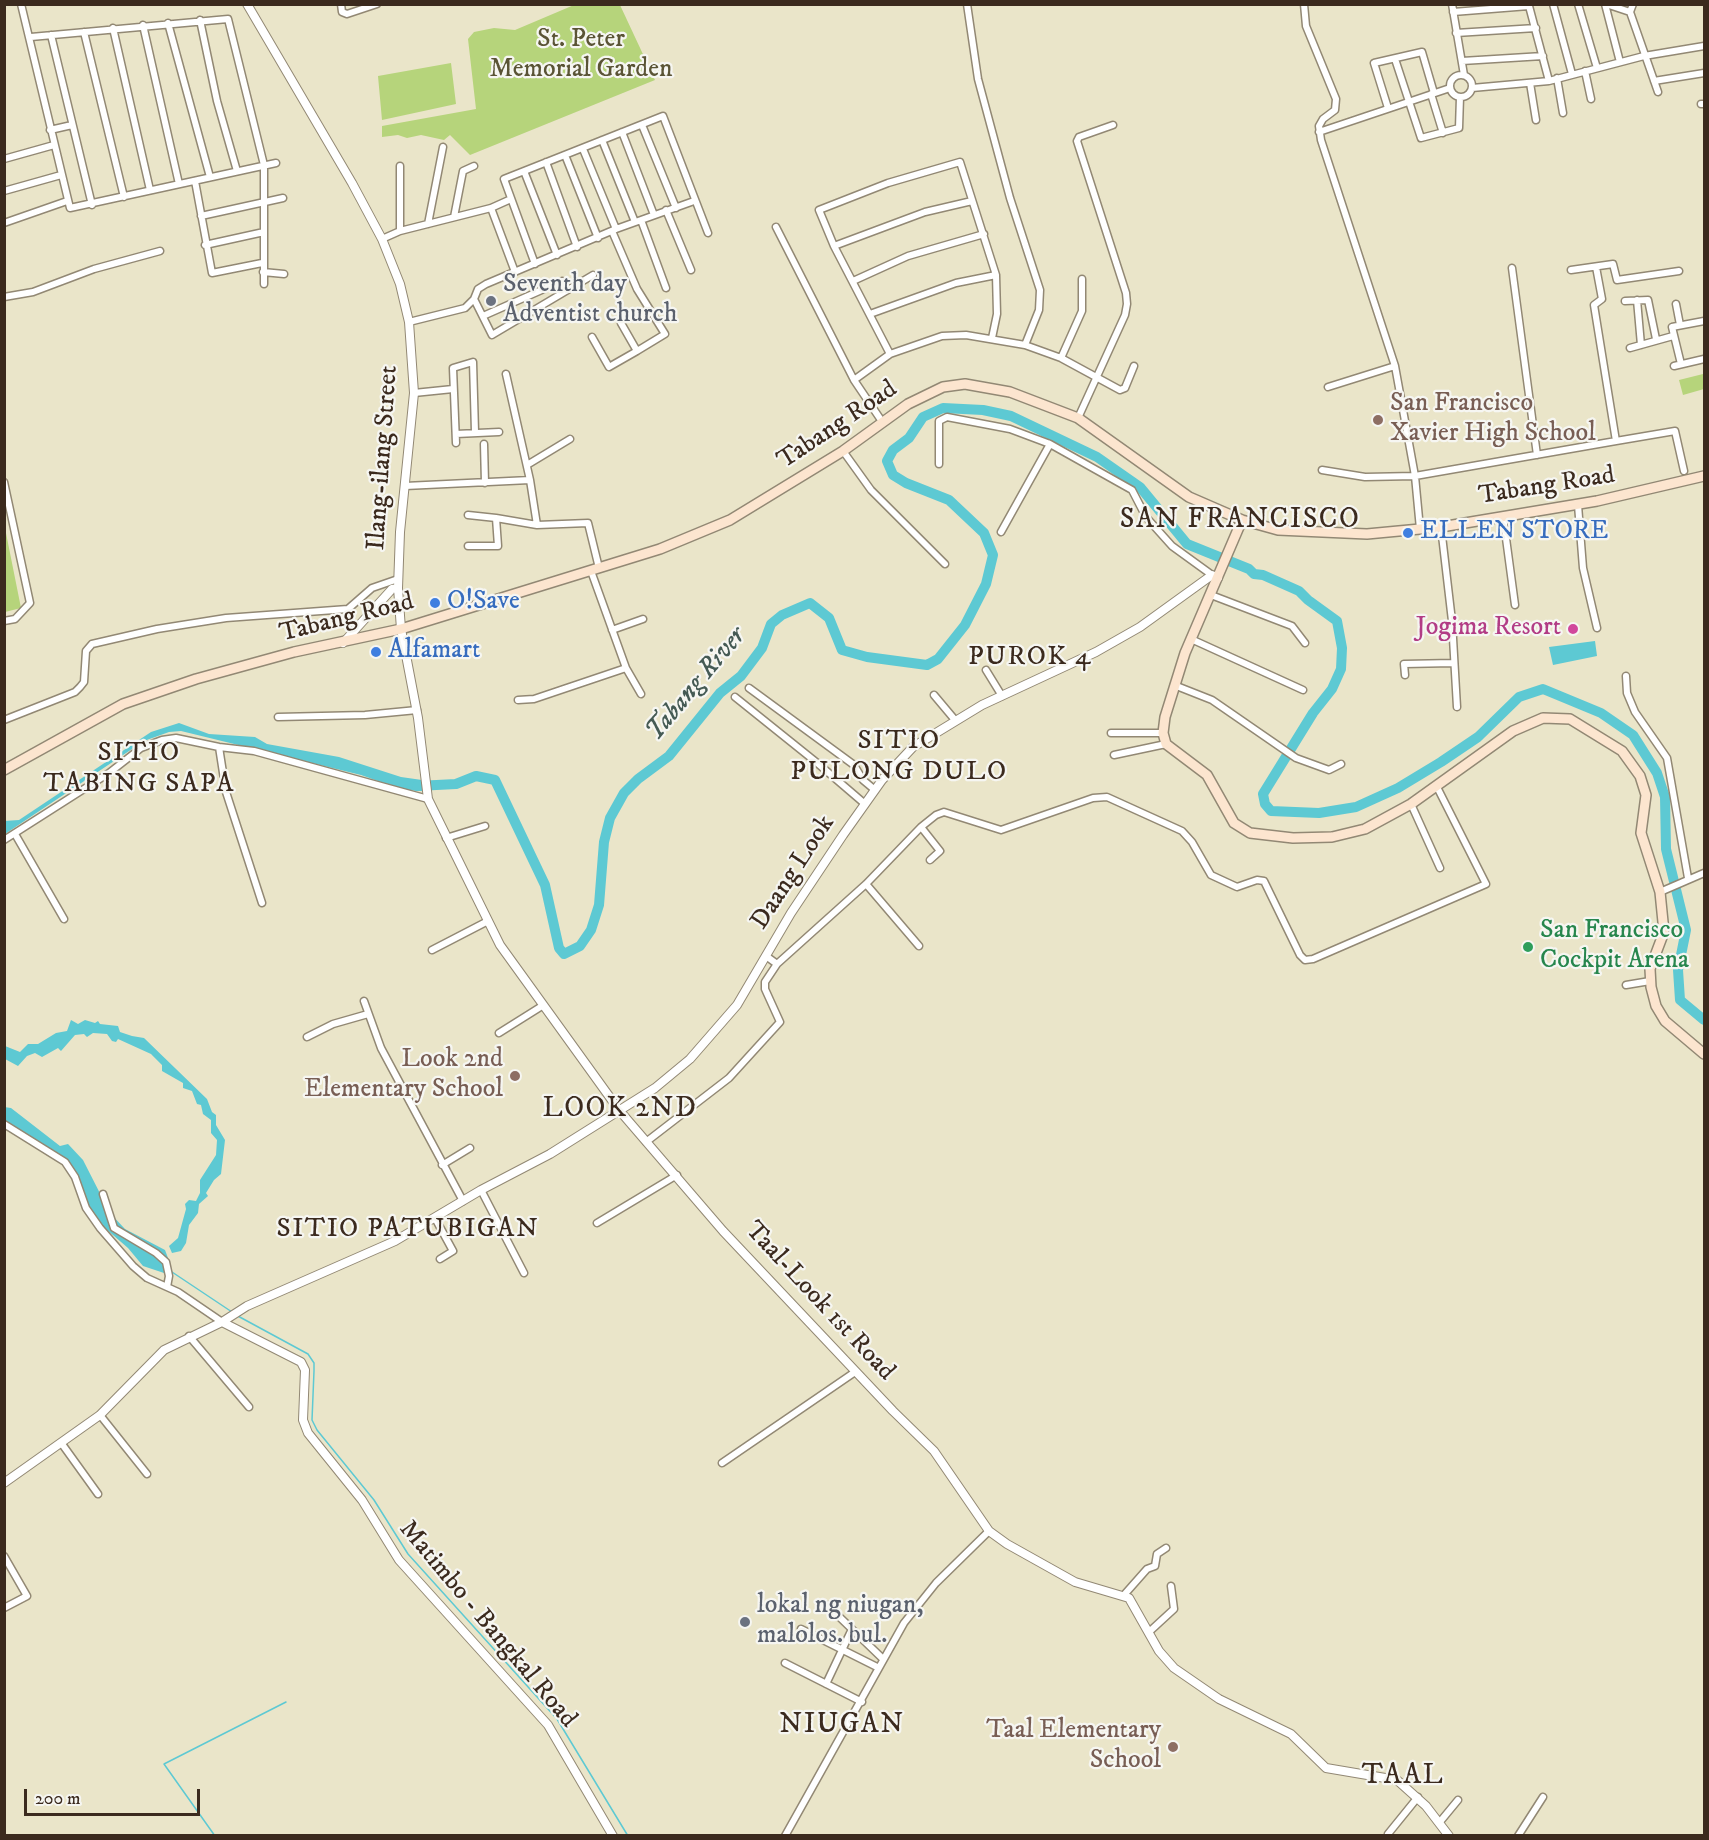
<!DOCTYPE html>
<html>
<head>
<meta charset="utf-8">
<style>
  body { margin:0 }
  #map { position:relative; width:1709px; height:1840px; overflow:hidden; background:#eae5c9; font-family:"IM FELL DW Pica",serif }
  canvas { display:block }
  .frame { position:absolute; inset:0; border:6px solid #3b2a1e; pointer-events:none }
  .scale { position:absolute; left:24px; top:1789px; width:176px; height:27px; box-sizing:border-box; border:3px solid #3b2a1e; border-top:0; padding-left:8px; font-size:18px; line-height:21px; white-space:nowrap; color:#3b2a1e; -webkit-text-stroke:4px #f6f6f2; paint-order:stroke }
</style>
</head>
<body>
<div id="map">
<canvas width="1709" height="1840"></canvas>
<div class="frame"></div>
<div class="scale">200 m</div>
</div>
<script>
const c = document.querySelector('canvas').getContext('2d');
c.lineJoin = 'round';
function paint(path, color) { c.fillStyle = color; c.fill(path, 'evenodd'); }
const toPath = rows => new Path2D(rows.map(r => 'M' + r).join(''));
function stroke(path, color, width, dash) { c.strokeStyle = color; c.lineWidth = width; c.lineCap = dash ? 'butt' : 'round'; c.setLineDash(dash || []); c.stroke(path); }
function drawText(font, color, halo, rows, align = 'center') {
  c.font = font + ' "IM FELL DW Pica",serif'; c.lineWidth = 4.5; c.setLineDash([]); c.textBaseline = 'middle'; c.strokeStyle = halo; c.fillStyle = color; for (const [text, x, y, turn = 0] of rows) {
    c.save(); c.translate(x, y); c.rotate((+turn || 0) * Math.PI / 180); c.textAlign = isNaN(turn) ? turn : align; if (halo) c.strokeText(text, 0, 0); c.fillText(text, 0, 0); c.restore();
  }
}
paint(toPath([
  [574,5,620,5,655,80,470,155,450,135,444,140,421,135,407,138,398,135,382,137,382,126,476,109,468,39,474,32,494,28,515,30],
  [451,63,456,104,382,120,378,76],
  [1703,374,1704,389,1683,395,1679,380],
  [4,523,21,608,5,612,4,612]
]), '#b6d47b');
paint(toPath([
  [1595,641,1597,656,1553,665,1549,647],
  [179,723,209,734,255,737,267,744,339,757,401,777,422,780,423,791,403,790,361,775,181,731,169,732,144,741,5,834,4,821,19,820,151,732],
  [71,1020,78,1024,85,1020,95,1023,98,1021,100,1024,118,1026,120,1032,132,1036,144,1038,207,1099,212,1112,216,1115,216,1125,225,1140,221,1174,214,1180,206,1193,208,1196,199,1204,198,1213,189,1225,186,1243,181,1251,172,1253,169,1246,178,1238,186,1209,185,1204,189,1200,196,1201,200,1193,200,1180,216,1155,217,1140,211,1133,211,1120,203,1114,201,1105,197,1104,192,1091,183,1088,183,1083,162,1071,162,1065,151,1054,118,1039,116,1042,112,1041,107,1034,93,1033,87,1037,84,1034,75,1035,61,1051,58,1048,42,1057,35,1053,27,1056,18,1066,5,1059,5,1046,20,1052,28,1044,38,1044,56,1033,67,1031],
  [4,1107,11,1108,60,1146,68,1144,83,1160,110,1213,125,1229,165,1250,168,1258,167,1274,143,1266,128,1248,99,1223,87,1205,67,1161,5,1121]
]), '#5dc9d3');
stroke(toPath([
  [172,1272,232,1312],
  [236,1315,308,1354,314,1363,314,1371,312,1420,317,1430,374,1500,408,1554,557,1719,628,1836],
  [215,1836,164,1764,286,1702]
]), '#5dc9d3', 1.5);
stroke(toPath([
  [417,786,456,784,476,776,495,780,545,885,559,948,564,954,580,946,591,930,599,905,604,842,610,818,624,793,638,779,669,756,720,693,741,676,762,648,771,624,782,615,810,603,829,618,842,650,867,657,927,665,938,659,965,625,986,584,993,555,984,533,949,500,906,483,893,475,887,461,893,450,909,438,923,417,943,408,983,410,1011,416,1097,457,1140,487,1187,544,1249,569,1254,574,1263,575,1299,591,1308,600,1337,621,1342,648,1341,669,1332,689,1313,713,1263,794,1265,804,1271,811,1319,813,1356,807,1398,788,1441,762,1478,737,1519,697,1543,689,1601,713,1633,735,1657,773,1665,797,1666,849,1686,930,1678,970,1680,1000,1704,1020]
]), '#5dc9d3', 10);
const minor = toPath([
  [21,4,70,208,276,163],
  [341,4,342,12,347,14,377,4],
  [967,4,978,79,1010,198,1040,290,1039,310,1025,345],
  [1304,4,1306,26,1336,99,1335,110,1323,119,1319,126,1321,140,1395,366,1415,476,1420,529],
  [1452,4,1464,75],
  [1553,4,1572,74],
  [1578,4,1597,68],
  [1605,4,1620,62],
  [1606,4,1630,12],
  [1633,4,1630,12,1658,92],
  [1453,12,1529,6,1549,81],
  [200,20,217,101,237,171],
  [168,23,210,177],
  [143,25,179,184],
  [113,28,150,190],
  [84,32,124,197],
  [1456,33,1536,28],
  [51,35,92,205],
  [31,37,228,19,264,165,264,284],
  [1395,59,1421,138,1459,128,1460,97],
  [1462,61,1543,56],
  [1585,71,1591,99],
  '1450 86a11 11 0 1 1 22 0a11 11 0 1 1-22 0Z',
  [1557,78,1563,113],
  [1654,81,1704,73],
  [1530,83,1536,120],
  [1472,88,1549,81,1644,56,1704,46],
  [1431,94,1443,133],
  [1701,104,1704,104],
  [1388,108,1374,63,1422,52,1434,93],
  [642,125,676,208],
  [50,130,72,125],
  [622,132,654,215],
  [1319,132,1450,88],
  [602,140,635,222],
  [583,149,616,229],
  [565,155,598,238],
  [4,159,54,145],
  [546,162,577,247],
  [524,171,557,255],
  [195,181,212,273,262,263],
  [4,191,61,175],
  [491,208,515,272],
  [666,210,691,270],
  [201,216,283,198],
  [454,217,463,171,474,166],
  [641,220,666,288],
  [4,223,67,201],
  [428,224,443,147],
  [776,227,854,380,883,423],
  [400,231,400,166],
  [612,231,637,289,665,334,637,351],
  [382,239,400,231,491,208,511,199],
  [205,245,264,232],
  [834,246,925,212,972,201],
  [535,264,504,179,663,116,708,233],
  [1512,268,1537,455],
  [1571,270,1613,264,1617,280,1679,271],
  [263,272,284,274],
  [853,281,908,256,984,234],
  [4,297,33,292,94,269,160,251],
  [474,299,478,289,486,284,616,229,694,201],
  [1637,300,1641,345],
  [1625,301,1648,300,1656,339],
  [1676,304,1680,325],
  [870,314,956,283,996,275],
  [483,316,562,281],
  [409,322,465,308,474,299,492,335,593,275],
  [592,337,609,367,637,351,621,323],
  [1630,348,1673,336],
  [890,354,834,246,819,210,888,183,960,162,996,275,997,314,992,338],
  [1061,358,1082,311,1082,279],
  [1681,364,1672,327,1704,321],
  [1674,366,1704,359],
  [506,374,530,480,537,525],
  [854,380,890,354,942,336,966,335,1025,345,1061,358,1120,390,1125,388,1134,366],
  [1328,387,1395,366],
  [414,393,453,389],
  [1078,418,1125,315,1127,304,1126,293,1077,141,1079,137,1113,125],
  [456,434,499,432],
  [1616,441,1675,431,1684,471],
  [456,443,453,368,473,362,475,432],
  [484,444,485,483],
  [843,451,871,490,945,564],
  [939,464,939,421,947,417,1010,429,1050,444,1132,490,1146,517,1172,546,1212,575],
  [527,465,570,439],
  [1322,470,1365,477,1415,476,1616,441,1594,305,1602,299,1596,267],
  [4,482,30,603,15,619,4,621],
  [405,486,530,480],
  [1578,505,1583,568,1597,628],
  [468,515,496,518],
  [1503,516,1515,605],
  [1441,527,1452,621,1457,707],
  [1001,532,1050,444],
  [468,546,498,546,496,518,537,525,588,523,599,568],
  [1211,595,1292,626,1305,643],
  [612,630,643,619],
  [1191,639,1303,690],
  [626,668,641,694],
  [986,670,1002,696],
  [1405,675,1404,664,1453,663],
  [1626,676,1627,693,1635,712,1667,758,1688,878],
  [1174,685,1212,700,1296,758,1329,770,1341,764],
  [749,688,854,765,863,780,875,790],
  [934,695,955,720],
  [735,697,816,762,865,804],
  [518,700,534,699,626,668,591,571],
  [278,717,365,715,417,710],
  [4,720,75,692,80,687,84,682,86,651,92,644,157,629,226,618,348,609,372,588,398,579],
  [1111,733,1163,733],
  [219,747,226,792,262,903],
  [1114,755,1166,744],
  [1411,804,1440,868],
  [921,827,940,851,930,860],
  [15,834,64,919],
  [446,838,485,826],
  [4,840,109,773,141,748,162,740,176,738,219,747,254,751,428,799],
  [866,884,919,946],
  [1660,892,1704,873],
  [432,950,488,921],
  [766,956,777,964,866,884,921,827,936,815,944,812,1001,830,1093,798,1107,797,1182,831,1192,842,1211,875,1237,887,1257,880,1264,881,1300,955,1305,960,1313,959,1486,884,1437,787],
  [1626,985,1650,981],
  [364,1001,381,1048,463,1201],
  [499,1033,542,1006],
  [307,1037,333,1024,368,1014],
  [4,1124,65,1162,75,1177,86,1208,100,1228,133,1266,147,1278,178,1292,222,1322],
  [646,1142,729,1078,780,1022,765,989,765,982,777,964],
  [442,1165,470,1148],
  [481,1190,524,1273],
  [103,1194,114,1228,156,1253,166,1262,169,1276,167,1287],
  [435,1218,453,1251,440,1259],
  [597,1223,677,1175],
  [189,1336,249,1407],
  [100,1415,147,1474],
  [62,1444,98,1494],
  [722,1463,855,1372],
  [4,1556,27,1596,4,1608],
  [1124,1595,1147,1569,1155,1566,1157,1554,1166,1548],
  [827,1605,882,1658],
  [801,1629,877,1667],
  [1149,1632,1174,1609,1171,1586],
  [785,1663,862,1702],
  [826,1684,852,1629],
  [1439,1823,1458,1800],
  [1388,1834,1418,1797],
  [785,1836,904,1623,936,1583,989,1531],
  [1518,1836,1543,1797]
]);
const tertiary = toPath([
  [247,4,352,183,382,239,400,284,409,322,414,393,400,532,398,588,401,629,418,718,428,799,500,945,619,1110,723,1231,893,1411,934,1451,989,1531,1007,1544,1075,1582,1129,1598,1159,1651,1174,1668,1219,1699,1291,1734,1326,1768,1397,1780,1426,1806,1449,1836],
  [343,643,392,589,398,588],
  [222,1322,301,1362,305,1370,303,1420,308,1433,362,1500,399,1560,548,1725,613,1836],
  [4,1483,100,1415,164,1350,222,1322,247,1306,395,1241,481,1190,550,1154,655,1088,690,1059,737,1005,791,913,843,835,882,780,913,747,982,705,1096,652,1140,627,1212,575,1218,578]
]);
const secondary = toPath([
  [1242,520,1185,653,1165,717,1163,733,1166,744,1207,775,1234,823,1250,833,1293,838,1332,837,1365,829,1411,804,1513,731,1543,718,1570,719,1622,751,1640,776,1646,795,1641,833,1660,892,1664,932,1650,969,1651,987,1656,1006,1665,1021,1704,1054],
  [4,770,123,704,196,679,294,652,401,629,660,549,730,520,843,451,908,404,943,387,965,384,1010,392,1078,418,1189,497,1242,520,1278,530,1367,534,1441,527,1597,501,1704,476]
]);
stroke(minor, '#928874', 9);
stroke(tertiary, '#928874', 10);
stroke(secondary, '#928874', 12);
stroke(minor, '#fff', 6);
stroke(tertiary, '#fff', 8);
stroke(secondary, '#fce5cf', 9);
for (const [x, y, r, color] of [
  [491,301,6,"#6b7280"],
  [1378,420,6,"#8d6e63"],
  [1408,533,6,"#3f7fe0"],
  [435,603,6,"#3f7fe0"],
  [1573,629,6,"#d1479c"],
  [376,652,6,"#3f7fe0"],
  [1528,947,6,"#2e9e5b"],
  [515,1076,6,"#8d6e63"],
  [745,1622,6,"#6b7280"],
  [1173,1747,6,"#8d6e63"]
]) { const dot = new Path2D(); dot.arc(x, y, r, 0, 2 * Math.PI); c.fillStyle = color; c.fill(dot); stroke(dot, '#f6f6f2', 2); }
drawText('26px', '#5a5435', '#f6f6f2', [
  ["St. Peter",581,41],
  ["Memorial Garden",581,71]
]);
drawText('26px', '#5b616d', '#f6f6f2', [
  ["Seventh day",503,286],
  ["Adventist church",503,316],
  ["lokal ng niugan,",757,1607],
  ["malolos. bul.",757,1637]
], 'left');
drawText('26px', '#785e54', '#f6f6f2', [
  ["San Francisco",1390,405,"left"],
  ["Xavier High School",1390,435,"left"],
  ["Look 2nd",503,1061],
  ["Elementary School",503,1091],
  ["Taal Elementary",1161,1732],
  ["School",1161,1762]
], 'right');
drawText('26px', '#3b2a1e', '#f6f6f2', [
  ["Tabang Road",838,426,-34],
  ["Ilang-ilang Street",384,458,-86],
  ["Tabang Road",1547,487,-9],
  ["Tabang Road",347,619,-14],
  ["Daang Look",794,873,-57],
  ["Taal-Look 1st Road",819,1302,47],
  ["Matimbo - Bangkal Road",487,1625,50]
]);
drawText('26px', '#366cbe', '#f6f6f2', [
  ["ELLEN STORE",1420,533],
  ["O!Save",447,603],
  ["Alfamart",388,652]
], 'left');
drawText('26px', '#b23c85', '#f6f6f2', [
  ["Jogima Resort",1561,629]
], 'right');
drawText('26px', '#27864d', '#f6f6f2', [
  ["San Francisco",1540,932],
  ["Cockpit Arena",1540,962]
], 'left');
c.letterSpacing = '1.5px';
drawText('27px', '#3b2a1e', '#f6f6f2', [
  ["PUROK 4",1030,658],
  ["SITIO",899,742],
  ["PULONG DULO",899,773],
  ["SITIO",139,754],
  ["TABING SAPA",139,785],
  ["SITIO PATUBIGAN",408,1230]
]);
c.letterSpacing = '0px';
drawText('italic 27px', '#455a54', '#f6f6f2', [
  ["Tabang River",697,685,-50]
]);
c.letterSpacing = '1.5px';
drawText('28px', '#3b2a1e', '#f6f6f2', [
  ["SAN FRANCISCO",1240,521],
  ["LOOK 2ND",620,1110],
  ["NIUGAN",842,1726],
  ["TAAL",1403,1777]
]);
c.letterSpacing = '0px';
</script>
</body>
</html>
